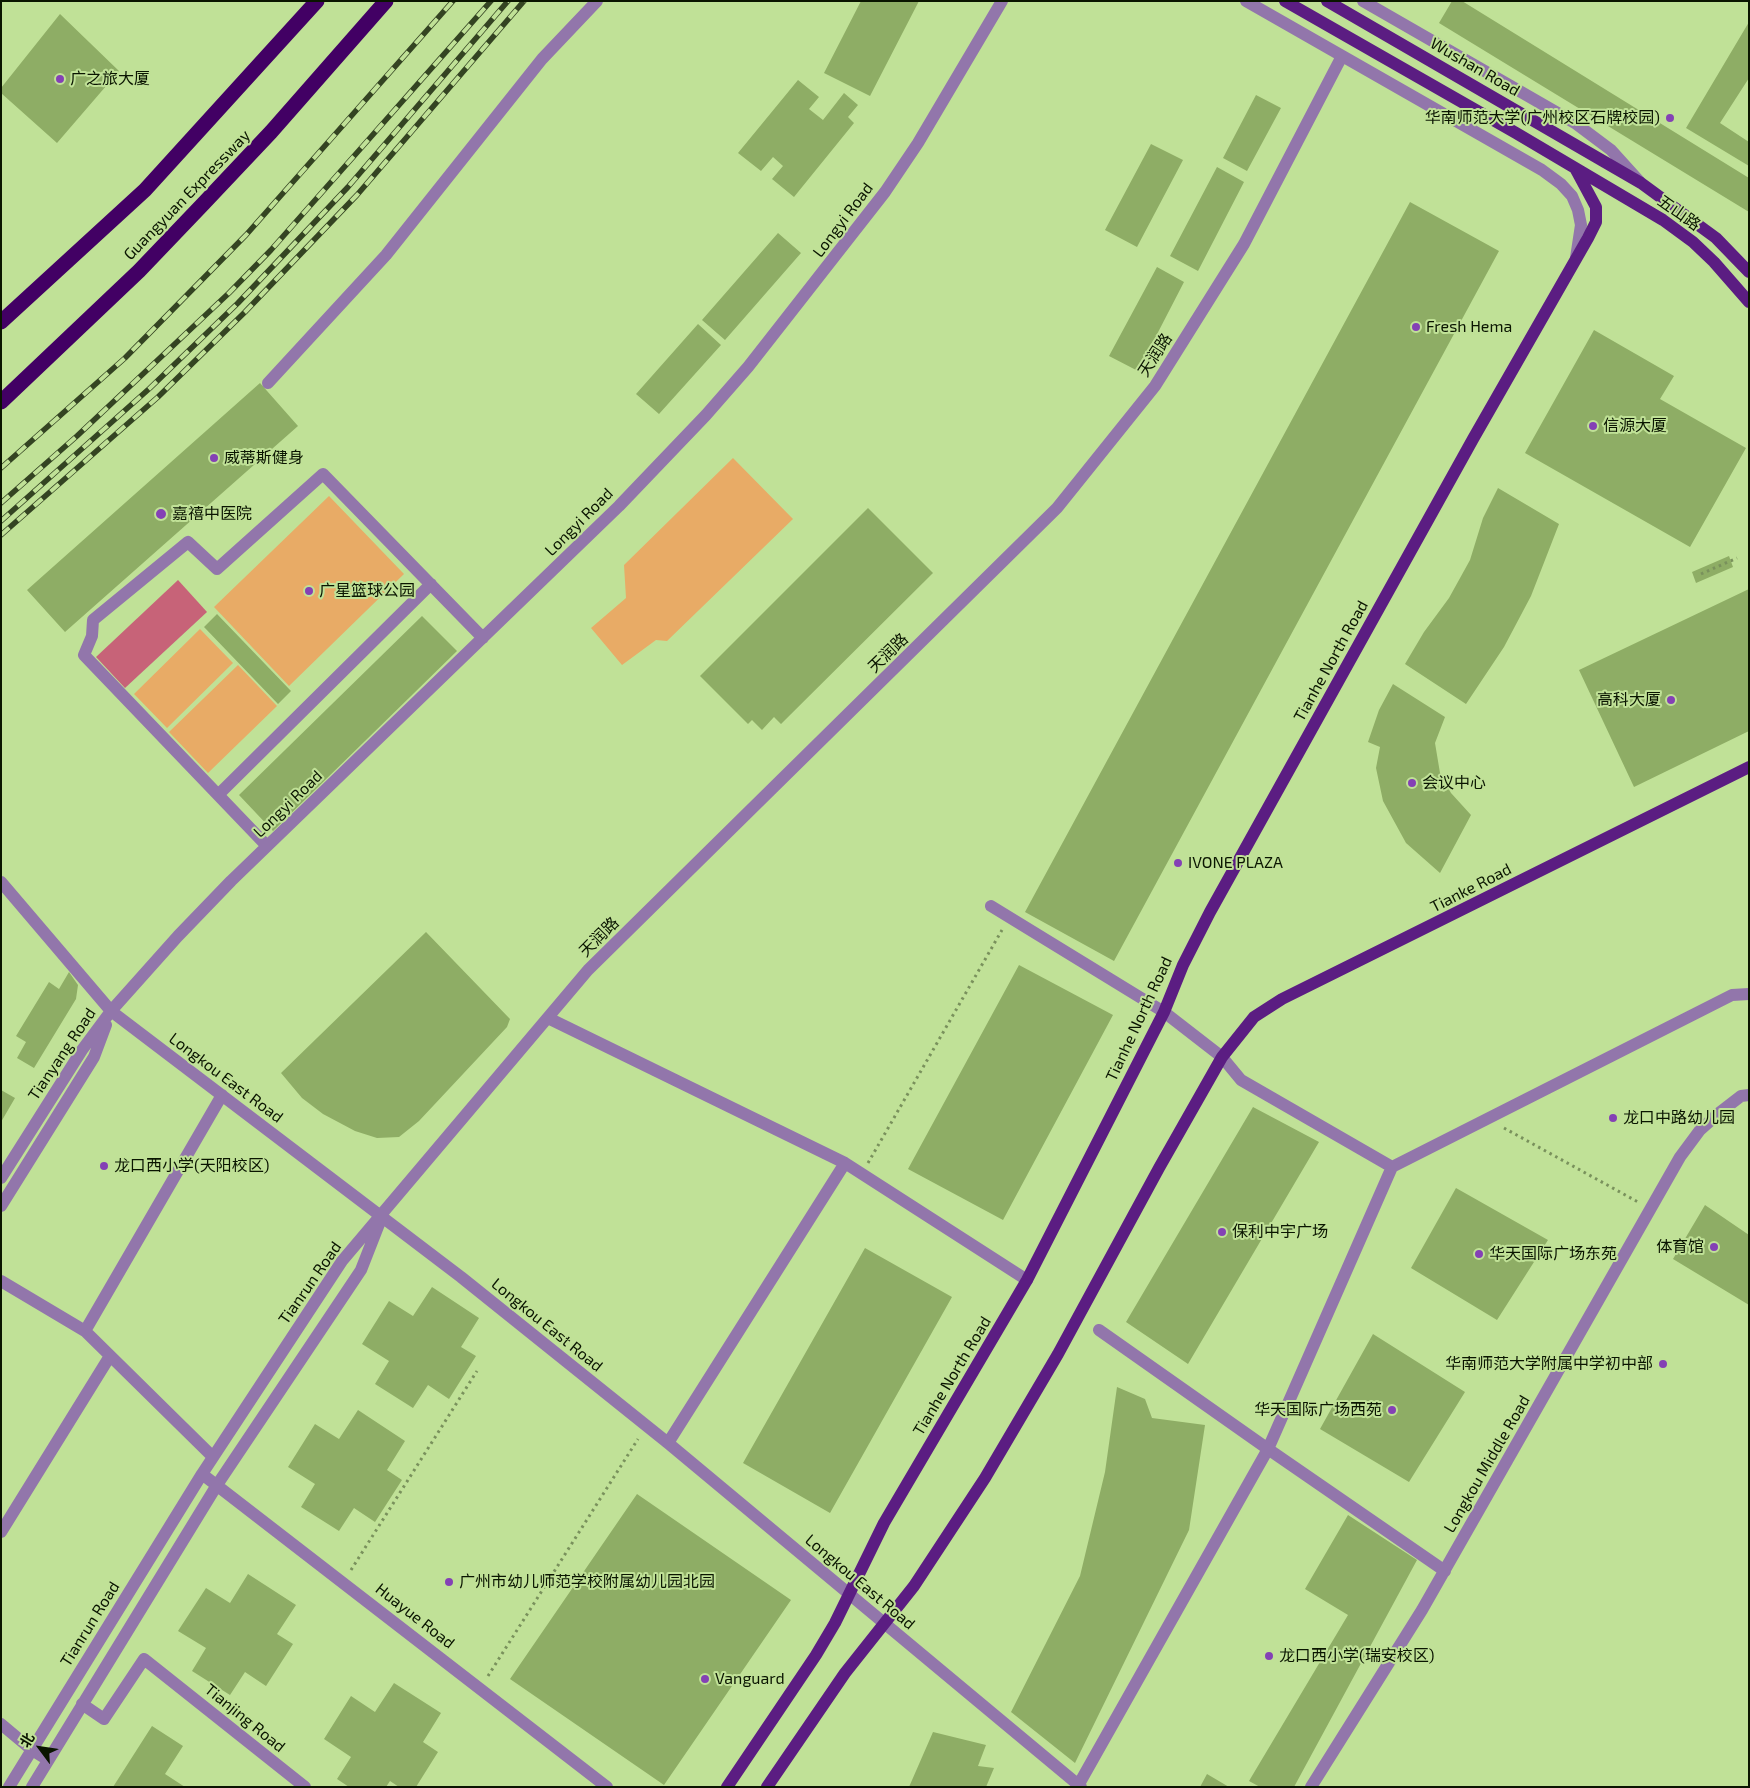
<!DOCTYPE html>
<html>
<head>
<meta charset="utf-8">
<style>
  body { margin:0 }
  #map { position:relative; width:1750px; height:1788px; overflow:hidden; background:#c0e197; font-family:"Exo 2","Noto Sans SC",sans-serif }
  canvas { display:block }
  .frame { position:absolute; inset:0; border:2px solid #0a1500; pointer-events:none }
  .north { position:absolute; left:15px; top:1723px; width:50px; height:50px; -webkit-text-stroke:4px #c0e197; paint-order:stroke; rotate:301deg; font-size:14px; font-weight:700; line-height:20px; text-align:center; color:#0a1500 }
  .north::after { content:''; display:block; margin:auto; width:18px; height:22px; background:#0a1500; clip-path:polygon(50% 0,100% 100%,50% 72%,0 100%) }
</style>
</head>
<body>
<div id="map">
<canvas width="1750" height="1788"></canvas>
<div class="frame"></div>
<div class="north">北</div>
</div>
<script>
const c = document.querySelector('canvas').getContext('2d');
c.lineJoin = 'round';
function paint(path, color) { c.fillStyle = color; c.fill(path, 'evenodd'); }
const toPath = rows => new Path2D(rows.map(r => 'M' + r).join(''));
function stroke(path, color, width, dash) { c.strokeStyle = color; c.lineWidth = width; c.lineCap = dash ? 'butt' : 'round'; c.setLineDash(dash || []); c.stroke(path); }
function drawText(font, color, halo, rows, align = 'center') {
  c.font = font + ' "Exo 2","Noto Sans SC",sans-serif'; c.lineWidth = 4; c.setLineDash([]); c.textBaseline = 'middle'; c.strokeStyle = halo; c.fillStyle = color; for (const [text, x, y, turn = 0] of rows) {
    c.save(); c.translate(x, y); c.rotate((+turn || 0) * Math.PI / 180); c.textAlign = isNaN(turn) ? turn : align; if (halo) c.strokeText(text, 0, 0); c.fillText(text, 0, 0); c.restore();
  }
}
paint(toPath([
  [733,458,793,519,667,641,656,640,622,665,591,628,626,598,624,565],
  [329,496,404,574,289,686,214,607],
  [200,629,233,663,167,728,134,694],
  [238,665,277,706,208,773,169,732]
]), '#e8ab66');
paint(toPath([
  [178,580,207,612,125,688,96,657]
]), '#c76378');
paint(toPath([
  [861,1,919,1,870,96,824,73],
  [1452,1,1462,1,1749,178,1749,212,1439,23],
  [60,14,119,71,57,143,1,93,1,88],
  [1749,22,1749,78,1720,123,1749,142,1749,166,1686,128],
  [798,80,819,97,809,109,823,120,844,93,858,105,848,117,854,123,794,197,772,179,783,166,773,157,761,171,738,153],
  [1256,95,1281,108,1247,171,1223,158],
  [1151,144,1183,160,1137,247,1105,230],
  [1217,167,1244,182,1198,271,1170,256],
  [1410,202,1499,251,1114,961,1025,912],
  [778,233,801,253,725,340,702,320],
  [1157,267,1184,282,1138,371,1109,356],
  [698,324,721,345,659,414,636,394],
  [1594,330,1674,376,1660,399,1746,448,1690,547,1525,453],
  [260,383,298,426,65,632,27,590],
  [1498,488,1559,524,1531,596,1504,647,1466,704,1405,664,1424,632,1449,598,1470,560,1483,518],
  [868,508,933,573,781,724,774,717,762,730,752,720,748,724,700,676],
  [1729,556,1733,567,1696,583,1692,572],
  [1749,589,1749,731,1634,787,1579,670],
  [217,614,291,691,278,704,204,627],
  [422,616,457,651,273,831,239,795],
  [1393,684,1445,717,1435,743,1440,773,1451,793,1471,815,1440,873,1406,843,1383,801,1376,768,1380,747,1368,742,1379,710],
  [426,932,510,1019,507,1027,419,1121,399,1137,377,1138,355,1131,323,1114,302,1098,281,1073],
  [1019,965,1113,1015,1003,1220,908,1169],
  [69,972,78,985,76,999,34,1068,17,1058,26,1042,16,1036,49,982,59,989],
  [1,1090,15,1098,1,1122],
  [1253,1107,1319,1142,1188,1364,1126,1322],
  [1456,1188,1548,1240,1497,1320,1411,1268],
  [1705,1205,1749,1235,1749,1305,1673,1259],
  [865,1248,952,1297,830,1513,743,1463],
  [432,1287,479,1318,461,1347,476,1356,449,1399,428,1385,413,1408,375,1384,389,1361,362,1344,389,1301,413,1316],
  [1373,1334,1465,1392,1409,1482,1320,1429],
  [1117,1387,1145,1399,1152,1418,1205,1425,1189,1530,1075,1763,1011,1712,1080,1576,1105,1472],
  [358,1410,405,1441,387,1470,402,1480,375,1522,354,1508,339,1531,301,1507,315,1484,288,1467,315,1424,339,1439],
  [637,1494,791,1600,664,1785,510,1679],
  [1348,1515,1417,1560,1294,1787,1260,1787,1249,1781,1348,1615,1305,1589],
  [248,1574,296,1605,277,1634,293,1644,266,1686,245,1672,230,1695,192,1671,206,1648,178,1631,206,1588,230,1603],
  [394,1683,441,1713,423,1742,438,1752,416,1787,399,1787,390,1781,386,1787,349,1787,337,1779,351,1757,324,1739,351,1696,375,1712],
  [152,1726,183,1746,165,1774,185,1787,113,1787],
  [933,1732,986,1745,978,1766,994,1768,986,1787,909,1787],
  [1207,1774,1229,1787,1200,1787]
]), '#8ead65');
stroke(toPath([
  [1701,574,1737,558],
  [1504,1128,1638,1202],
  [868,1163,1002,930],
  [351,1570,477,1371],
  [488,1676,638,1439]
]), '#79915c', 3, [2.5, 4]);
stroke(toPath([
  [1246,1,1542,170,1561,184,1572,196,1578,210,1581,225,1576,258],
  [1363,1,1575,123,1611,150,1639,181],
  [268,383,386,255,542,59,597,1],
  [218,795,431,584],
  [267,846,84,655,92,636,93,620,188,542,217,569,323,474,483,638],
  [1,882,111,1011,461,1277,668,1443,1081,1787],
  [991,906,1164,1012,1222,1057,1241,1080,1392,1167,1732,995,1749,994],
  [548,1018,845,1163],
  [1392,1167,1268,1449,1445,1571],
  [1,1178,82,1050,111,1011,178,936,231,881,619,506,706,415,748,367,885,192,918,143,1002,1],
  [1,1206,94,1057,106,1025],
  [1,1281,85,1331,213,1457],
  [85,1331,222,1095],
  [668,1443,845,1163,1027,1280],
  [202,1474,607,1787],
  [1,1532,110,1356],
  [82,1704,104,1719,144,1659,305,1787],
  [1,1724,32,1750,48,1760],
  [1079,1784,1268,1449,1099,1330],
  [9,1787,202,1474,342,1261,588,970,1057,508,1155,386,1244,244,1342,56],
  [32,1787,217,1485,361,1270,379,1224],
  [1311,1787,1422,1610,1680,1157,1700,1130,1719,1113,1741,1096,1749,1095]
]), '#9276ab', 12);
stroke(toPath([
  [1285,1,1516,133,1663,220,1693,242,1714,262,1749,302],
  [1327,1,1641,183,1716,238,1749,272],
  [727,1787,816,1655,835,1623,884,1523,1027,1280,1164,1012,1183,965,1210,912,1473,439,1588,238,1596,222,1596,207,1575,168],
  [767,1787,845,1673,914,1586,985,1478,1058,1354,1159,1168,1222,1057,1254,1017,1282,999,1749,767]
]), '#5b1d82', 12);
stroke(toPath([
  [1,322,145,190,317,1],
  [1,402,139,271,204,203,271,132,386,1]
]), '#420064', 15);
const rail = toPath([
  [1,468,125,358,246,235,453,1],
  [1,503,77,436,229,293,271,250,491,1],
  [1,521,150,388,238,303,348,187,508,1],
  [1,535,158,397,245,312,357,195,524,1]
]);
stroke(rail, '#344422', 5.5);
stroke(rail, '#c0e197', 4, [11]);
for (const [x, y, r, color] of [
  [60,79,5,"#8441b5"],
  [1670,118,5,"#8441b5"],
  [1416,327,5,"#8441b5"],
  [1593,426,5,"#8441b5"],
  [214,458,5,"#8441b5"],
  [161,514,6,"#8441b5"],
  [309,591,5,"#8441b5"],
  [1671,700,5,"#8441b5"],
  [1412,783,5,"#8441b5"],
  [1178,863,5,"#8441b5"],
  [1613,1118,5,"#8441b5"],
  [104,1166,5,"#8441b5"],
  [1222,1232,5,"#8441b5"],
  [1714,1247,5,"#8441b5"],
  [1479,1254,5,"#8441b5"],
  [1663,1364,5,"#8441b5"],
  [1392,1410,5,"#8441b5"],
  [449,1582,5,"#8441b5"],
  [1269,1656,5,"#8441b5"],
  [705,1679,5,"#8441b5"]
]) { const dot = new Path2D(); dot.arc(x, y, r, 0, 2 * Math.PI); c.fillStyle = color; c.fill(dot); stroke(dot, '#c0e197', 2); }
drawText('16px', '#0a1500', '#c0e197', [
  ["Wushan Road",1475,67,30],
  ["Guangyuan Expressway",187,195,-46],
  ["五山路",1679,213,35],
  ["Longyi Road",843,220,-53],
  ["天润路",1155,355,-57],
  ["Longyi Road",579,522,-45],
  ["天润路",888,653,-44],
  ["Tianhe North Road",1331,661,-61],
  ["Longyi Road",288,804,-44],
  ["Tianke Road",1471,888,-27],
  ["天润路",599,937,-45],
  ["Tianhe North Road",1139,1019,-65],
  ["Tianyang Road",62,1054,-56],
  ["Longkou East Road",226,1078,37],
  ["Tianrun Road",310,1283,-55],
  ["Longkou East Road",547,1325,39],
  ["Tianhe North Road",952,1376,-59],
  ["Longkou Middle Road",1487,1464,-60],
  ["Longkou East Road",860,1582,40],
  ["Huayue Road",415,1616,38],
  ["Tianrun Road",90,1624,-58],
  ["Tianjing Road",245,1718,39]
]);
drawText('16px', '#0a1500', '#c0e197', [
  ["广之旅大厦",70,79],
  ["华南师范大学(广州校区石牌校园)",1660,118,"right"],
  ["Fresh Hema",1426,327],
  ["信源大厦",1603,426],
  ["威蒂斯健身",224,458],
  ["嘉禧中医院",172,514],
  ["广星篮球公园",319,591],
  ["高科大厦",1661,700,"right"],
  ["会议中心",1422,783],
  ["IVONE PLAZA",1188,863],
  ["龙口中路幼儿园",1623,1118],
  ["龙口西小学(天阳校区)",114,1166],
  ["保利中宇广场",1232,1232],
  ["体育馆",1704,1247,"right"],
  ["华天国际广场东苑",1489,1254],
  ["华南师范大学附属中学初中部",1653,1364,"right"],
  ["华天国际广场西苑",1382,1410,"right"],
  ["广州市幼儿师范学校附属幼儿园北园",459,1582],
  ["龙口西小学(瑞安校区)",1279,1656],
  ["Vanguard",715,1679]
], 'left');
</script>
</body>
</html>
